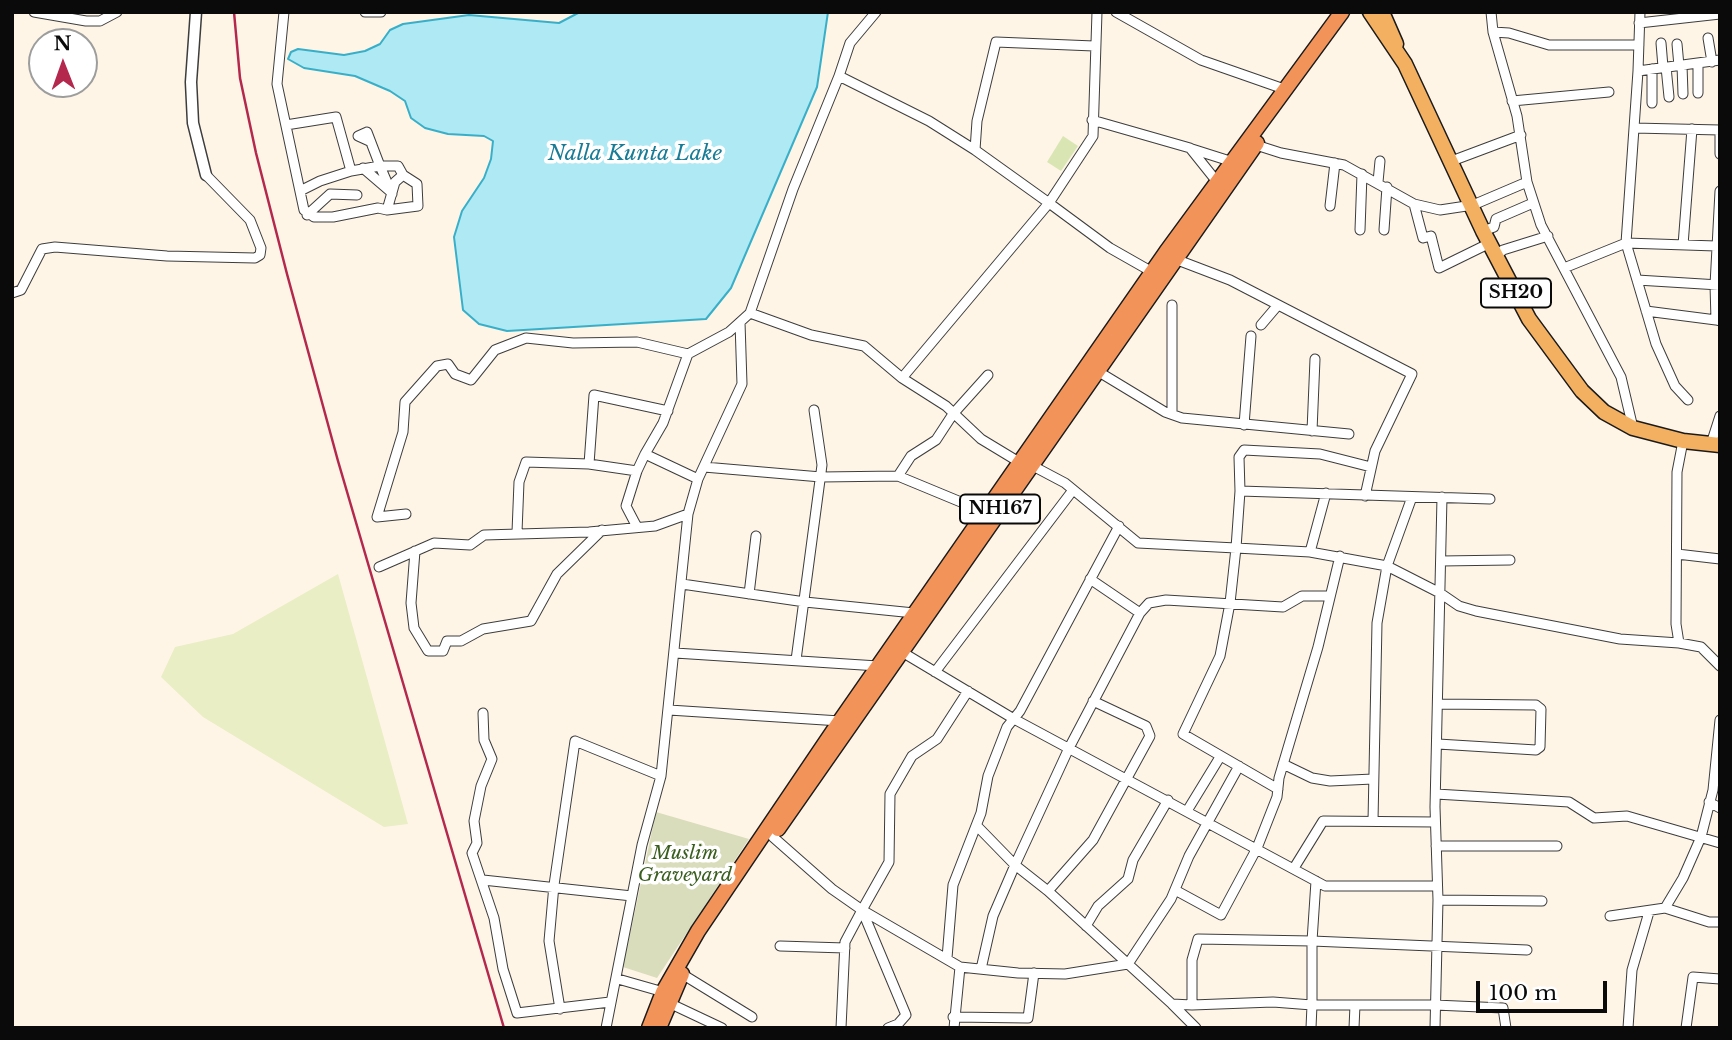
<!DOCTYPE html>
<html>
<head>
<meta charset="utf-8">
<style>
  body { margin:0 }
  #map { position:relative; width:1732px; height:1040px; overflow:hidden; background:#fef5e7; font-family:"Libre Baskerville",serif }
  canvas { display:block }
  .frame { position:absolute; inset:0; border:14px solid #0a0a0a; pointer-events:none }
  .north { position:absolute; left:28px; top:28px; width:70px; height:70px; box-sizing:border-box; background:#fff; border:2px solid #9d9d9d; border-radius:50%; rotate:359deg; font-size:19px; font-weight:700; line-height:28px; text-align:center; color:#0a0a0a }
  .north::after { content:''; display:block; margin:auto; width:24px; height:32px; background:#b4284e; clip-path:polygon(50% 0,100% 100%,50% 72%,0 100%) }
  .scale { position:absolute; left:1476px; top:981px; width:131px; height:32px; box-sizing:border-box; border:4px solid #0a0a0a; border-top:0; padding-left:9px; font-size:21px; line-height:24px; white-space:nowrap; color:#0a0a0a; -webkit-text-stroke:5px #fff; paint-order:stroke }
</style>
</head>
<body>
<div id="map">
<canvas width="1732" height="1040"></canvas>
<div class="frame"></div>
<div class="north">N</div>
<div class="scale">100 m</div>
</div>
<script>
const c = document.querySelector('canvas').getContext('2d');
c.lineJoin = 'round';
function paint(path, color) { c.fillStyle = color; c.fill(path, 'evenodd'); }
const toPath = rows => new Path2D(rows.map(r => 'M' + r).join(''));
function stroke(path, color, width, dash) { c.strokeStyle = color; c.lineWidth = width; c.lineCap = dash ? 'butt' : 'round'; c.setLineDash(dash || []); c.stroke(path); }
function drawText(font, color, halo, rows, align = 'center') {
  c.font = font + ' "Libre Baskerville",serif'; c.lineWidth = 7; c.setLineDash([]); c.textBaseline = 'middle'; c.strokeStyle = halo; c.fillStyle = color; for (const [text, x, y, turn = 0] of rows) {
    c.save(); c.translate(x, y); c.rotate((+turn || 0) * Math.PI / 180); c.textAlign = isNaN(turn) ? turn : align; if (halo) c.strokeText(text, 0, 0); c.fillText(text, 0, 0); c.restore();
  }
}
paint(toPath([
  [1063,136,1078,146,1061,171,1047,162]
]), '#d9e6b4');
paint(toPath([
  [656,812,749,839,657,978,623,967]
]), '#daddbb');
paint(toPath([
  [338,574,408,824,384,827,203,717,161,677,175,647,233,634]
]), '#e9eec5');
const water = toPath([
  [580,12,828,12,817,87,731,288,706,319,507,331,479,324,463,310,454,237,462,211,484,178,491,159,493,141,484,136,448,134,425,128,411,118,405,101,390,91,355,76,304,68,288,59,291,52,298,49,344,55,365,51,380,44,390,30,403,24,469,15,559,23,580,12]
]);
paint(water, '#aee9f4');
stroke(water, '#38afc8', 2);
const minor = toPath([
  [34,12,86,21,100,21,117,12],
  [284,12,277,84,304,210,314,217,333,217,378,208,387,210,418,206,417,184,403,175,398,166,380,166,392,194],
  [365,12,381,12],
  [876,12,850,43,839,76,929,121,975,150,977,121,996,42,1094,46],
  [1097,12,1093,136,1049,203,1110,248,1154,273],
  [1116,12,1201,60,1284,89],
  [1491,12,1493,32,1517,116,1527,182,1541,225,1621,377,1633,428],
  [1639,23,1720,14],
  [1493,32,1509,33,1549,45,1639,45],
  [1708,38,1712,62],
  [1661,43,1663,67],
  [1677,44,1679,66],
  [1682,65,1683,94],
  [1666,67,1669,97],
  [1652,69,1652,103],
  [1638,71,1640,12],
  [839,76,793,189,750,313,811,335,864,346,902,378,946,406,981,439,1019,462],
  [1698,93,1698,64],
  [1512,101,1609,92],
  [1092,120,1190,148,1218,183],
  [286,125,336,117,351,171,320,181,300,191],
  [1634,128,1638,71,1720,60],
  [1720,130,1720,154],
  [1256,145,1281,153,1344,165,1414,204,1440,210,1473,205,1527,182],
  [1192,149,1233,162],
  [1449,162,1521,135],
  [363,168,391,192],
  [351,171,380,166,367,132,358,136,369,141],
  [1378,182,1380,161],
  [1720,191,1715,285,1716,320,1720,321],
  [1414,204,1423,238,1431,236,1439,268,1490,243],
  [1330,206,1335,163],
  [387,210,395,182,403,175],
  [307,215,330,194,357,195],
  [1360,230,1362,174],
  [1384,230,1387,187],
  [1483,231,1494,227,1496,219,1533,203],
  [1683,245,1692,129],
  [1716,246,1626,243,1634,128,1720,130],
  [1496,256,1503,250,1548,236],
  [1175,259,1230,280,1412,374,1375,451,1365,496],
  [1564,268,1626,243,1656,344,1675,386,1688,400],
  [1637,280,1719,285],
  [12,293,21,290,42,249,55,247,167,256,255,258,260,255,261,248,250,220,206,175],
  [1172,305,1172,414],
  [1646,311,1716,320],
  [1261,325,1278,305],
  [1099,372,1165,412,1182,418,1349,434],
  [902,378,1049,203,975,150],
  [1244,425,1251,336],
  [1312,431,1315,359],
  [1683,441,1677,472,1676,624,1679,643,1701,647,1720,666],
  [1711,444,1720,416],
  [589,464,637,471,645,454],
  [1031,465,1065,483,1138,543,1236,548,1240,491,1490,499],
  [704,467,821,477,898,476,985,512],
  [898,476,911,456,936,440,953,414,988,375],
  [698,479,645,454,663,423,688,354,729,332,750,313],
  [1240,491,1239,457,1244,450,1320,454,1371,467],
  [406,514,377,517,403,432,405,402,437,366,448,364,455,374,471,380,495,350,526,338,573,343,637,342,688,354],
  [637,527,626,506,637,471],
  [517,532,519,482,526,462,589,464,594,395,668,411],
  [415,551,411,603,414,628,428,651,443,651,447,641,461,641,483,629,531,621,557,574,602,530],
  [1310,552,1326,493],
  [1677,554,1720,559],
  [1441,561,1510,560],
  [379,567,434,543,470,545,484,535,589,532,655,526,688,514],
  [682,584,805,602,914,613],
  [749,594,756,536],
  [1140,613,1149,603,1166,600,1283,607,1302,596,1329,596],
  [902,652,1014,719,1325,886,1436,886],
  [675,653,878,666],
  [796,660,822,465,814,410],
  [935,672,1073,490],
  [968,691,937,739,912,756,890,794,889,862,862,910,960,967,1018,973,1065,974,1128,964,1171,899,1189,856,1239,766],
  [669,710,840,721],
  [483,713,484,740,492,759,481,786,474,821,477,843,472,853,494,918,503,969,517,1013,610,1002],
  [1438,744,1536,750,1540,747,1541,709,1536,705,1439,704],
  [1283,764,1312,778,1330,781,1373,779],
  [1278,789,1183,734,1220,656,1230,603,1236,548,1310,552,1387,566,1412,497],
  [1436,794,1569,802,1594,818,1627,816,1720,843],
  [1709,802,1720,808],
  [1187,811,1220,757],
  [1373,821,1377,623,1387,566,1440,593,1459,606,1476,611,1620,639,1679,643],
  [977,826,1015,865,1048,891,1172,1004,1192,1005,1192,960,1198,939,1312,941,1312,1005,1273,1002,1192,1005],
  [773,837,832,889,862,910,906,1015,898,1024,888,1028],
  [1436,846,1557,846],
  [1294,868,1323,821,1435,822],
  [483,880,632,896],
  [1316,881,1312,941,1527,950],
  [1175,890,1221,915,1257,848,1277,797,1279,778,1318,647,1340,556],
  [1048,891,1093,840,1150,736,1146,726,1093,701],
  [1438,900,1542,901],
  [1665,908,1709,922,1720,922],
  [1610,916,1665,908,1683,878,1701,837,1713,790,1720,720],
  [1086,926,1098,906,1128,879,1133,860,1168,800],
  [780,946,845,948],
  [947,958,953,885,981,813,988,776,1007,727,1020,711,1119,526],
  [981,969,993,916,1015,865,1069,748,1140,613,1090,579],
  [682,974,752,1017],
  [618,979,667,993],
  [669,1003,722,1028],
  [1172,1004,1196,1028],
  [560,1009,549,941,554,885,575,741,661,776],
  [953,1017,1028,1018,1034,973],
  [606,1028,642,845,661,776,688,514,698,479,742,384,740,322],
  [841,1028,845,942,862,910],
  [954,1028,960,967],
  [1311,1028,1312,1005,1435,1005,1503,1008,1506,1028],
  [1354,1028,1355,1005],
  [1435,1028,1438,900,1435,807,1442,497],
  [1628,1028,1632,970,1649,912],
  [1686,1028,1693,977,1720,979]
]);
const tertiary = toPath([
  [196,12,191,82,193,123,206,175]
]);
const primary = toPath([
  [1370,12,1405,64,1483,231,1529,319,1582,391,1604,412,1633,428,1683,441,1720,445],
  [1382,12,1396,44]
]);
const trunk = toPath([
  [778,829,1257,143],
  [649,1028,663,992,698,931,840,721,1166,252,1342,12],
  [659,1028,682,974]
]);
stroke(minor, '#3d3d3d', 11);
stroke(tertiary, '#3d3d3d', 13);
stroke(primary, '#1b1b1b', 17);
stroke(trunk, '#1b1b1b', 17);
stroke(minor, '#fff', 9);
stroke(tertiary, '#fff', 10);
stroke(primary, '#f4b061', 14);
stroke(trunk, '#f2945a', 14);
stroke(toPath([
  [234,12,240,78,256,153,287,274,338,461,504,1028]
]), '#b4284e', 2.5);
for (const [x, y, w] of [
  [1516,293,70],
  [1000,509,80]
]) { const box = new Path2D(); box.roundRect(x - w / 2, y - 14.5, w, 29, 5); c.fillStyle = '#fff'; c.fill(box); stroke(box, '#0a0a0a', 2); }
drawText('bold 18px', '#0a0a0a', null, [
  ["SH20",1516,293],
  ["NH167",1000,509]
]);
drawText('italic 19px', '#3a5e1e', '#fff', [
  ["Muslim",685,854],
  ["Graveyard",685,876]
]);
drawText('italic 21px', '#197c96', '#fff', [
  ["Nalla Kunta Lake",635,154]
]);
</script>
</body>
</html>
